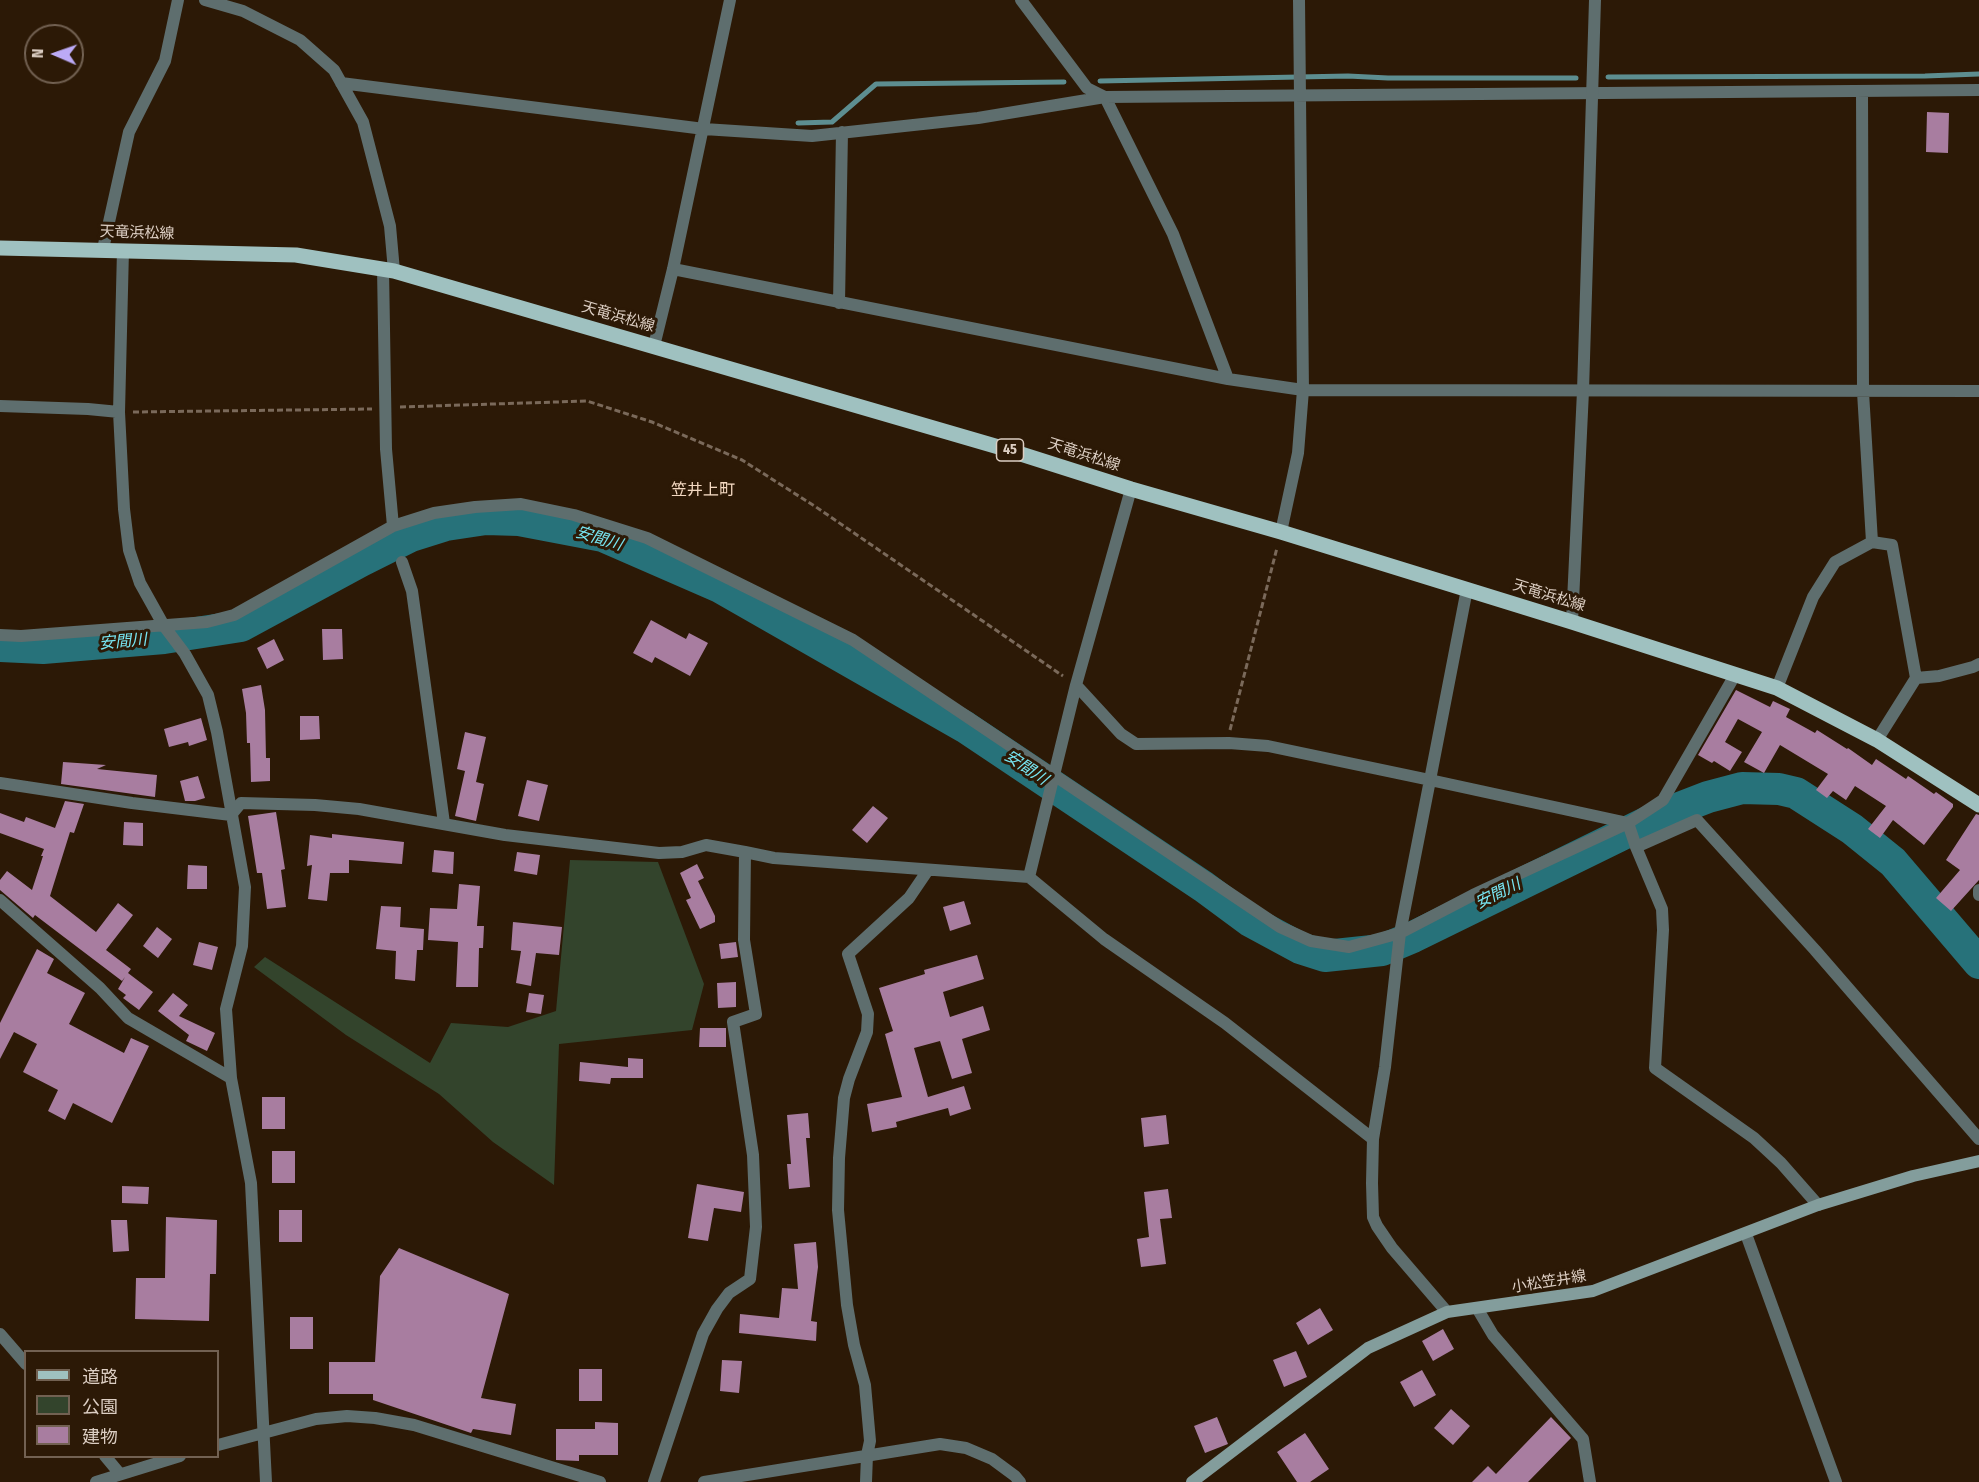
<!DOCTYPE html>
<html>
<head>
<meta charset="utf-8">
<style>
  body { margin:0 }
  #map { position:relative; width:1979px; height:1482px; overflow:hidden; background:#2c1906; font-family:"Fira Sans Condensed","Noto Sans JP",sans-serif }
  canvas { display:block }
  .legend { position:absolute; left:24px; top:1350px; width:195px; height:108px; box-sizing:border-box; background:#2c1906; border:2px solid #726152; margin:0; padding:8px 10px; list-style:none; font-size:18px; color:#dccec3 }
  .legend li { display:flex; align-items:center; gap:12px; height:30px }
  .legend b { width:30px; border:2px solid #726152 }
  .north { position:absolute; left:24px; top:24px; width:60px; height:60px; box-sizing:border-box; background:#2c1906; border:2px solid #726152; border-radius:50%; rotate:272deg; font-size:16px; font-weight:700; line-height:24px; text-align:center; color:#dccec3 }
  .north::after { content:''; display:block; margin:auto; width:21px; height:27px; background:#bcaaf6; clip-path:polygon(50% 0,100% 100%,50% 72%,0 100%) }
</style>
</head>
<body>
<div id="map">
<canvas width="1979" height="1482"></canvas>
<ul class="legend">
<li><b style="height:8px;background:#9fc1c0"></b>道路</li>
<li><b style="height:16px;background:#33442c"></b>公園</li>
<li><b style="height:16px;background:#a87da0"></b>建物</li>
</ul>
<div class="north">N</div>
</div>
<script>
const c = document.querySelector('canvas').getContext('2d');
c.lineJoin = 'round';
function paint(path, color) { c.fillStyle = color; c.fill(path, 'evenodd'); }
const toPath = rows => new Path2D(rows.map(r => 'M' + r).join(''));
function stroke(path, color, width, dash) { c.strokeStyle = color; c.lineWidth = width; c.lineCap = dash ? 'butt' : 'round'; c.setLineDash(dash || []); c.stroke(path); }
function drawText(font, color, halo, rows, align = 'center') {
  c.font = font + ' "Fira Sans Condensed","Noto Sans JP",sans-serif'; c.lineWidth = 6; c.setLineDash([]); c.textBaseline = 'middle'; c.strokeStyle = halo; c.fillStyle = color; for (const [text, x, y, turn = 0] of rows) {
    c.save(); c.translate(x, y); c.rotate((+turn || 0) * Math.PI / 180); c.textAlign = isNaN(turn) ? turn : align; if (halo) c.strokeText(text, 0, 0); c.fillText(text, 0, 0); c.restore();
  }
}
paint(toPath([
  [570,860,658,862,704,984,692,1030,559,1044,554,1185,493,1142,439,1094,346,1035,254,967,265,957,430,1063,451,1023,508,1027,556,1011]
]), '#33442c');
stroke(toPath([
  [1608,77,1925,76,1979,74],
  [1100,81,1348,76,1388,78,1576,78],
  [798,123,832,122,876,84,1064,82]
]), '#5d8e90', 5);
stroke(toPath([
  [0,646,43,648,164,638,241,626,361,561,411,536,446,525,486,519,519,520,603,536,720,587,965,727,1204,887,1250,921,1300,948,1325,956,1382,950,1413,937,1664,814,1708,797,1742,788,1779,789,1796,793,1852,829,1893,862,1979,963]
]), '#27727a', 32);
paint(toPath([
  [1927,112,1949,113,1948,153,1926,152],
  [651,620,686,639,689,633,708,643,690,676,655,657,652,663,633,653],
  [322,629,342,629,343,659,323,660],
  [274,639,284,660,267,669,257,648],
  [261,685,265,710,266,758,270,758,270,781,251,782,250,743,247,743,246,713,242,689],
  [1736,690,1770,707,1773,701,1790,709,1786,717,1815,733,1817,730,1847,749,1848,748,1872,765,1876,759,1906,779,1908,776,1934,794,1936,792,1953,804,1953,807,1924,845,1893,820,1880,838,1868,829,1886,806,1855,786,1846,800,1833,791,1827,798,1816,790,1828,774,1780,745,1764,773,1744,762,1762,732,1738,719,1725,742,1742,752,1730,771,1714,761,1712,763,1698,755],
  [300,716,319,716,320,739,300,740],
  [201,718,207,740,189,746,188,742,169,747,164,729],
  [465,732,486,737,476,782,484,784,476,821,455,816,465,771,457,769],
  [63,762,106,765,97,769,157,775,155,797,61,784],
  [198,776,205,798,195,801,185,801,180,781],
  [527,780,548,785,539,821,518,816],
  [65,801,84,804,74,833,70,832,50,896,96,932,118,903,133,915,106,950,131,969,128,973,153,992,139,1010,123,998,126,995,118,989,125,977,122,981,35,915,33,918,0,890,0,880,7,871,32,890,43,856,41,856,44,849,0,833,0,813,24,822,26,817,55,828],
  [873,806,888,818,867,843,852,830],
  [276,812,285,869,281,870,286,907,267,909,262,873,257,873,248,816],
  [1976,814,1979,815,1979,880,1951,911,1936,898,1960,870,1946,860],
  [124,822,143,823,143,846,123,845],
  [332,834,404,842,402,864,349,860,349,873,330,873,327,901,308,899,312,865,307,866,310,835,332,838],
  [434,850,454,852,453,874,432,872],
  [517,852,540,855,537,875,514,871],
  [697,864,704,878,698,881,715,916,715,922,700,929,686,900,691,898,680,873],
  [188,865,207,866,207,889,187,889],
  [459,884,480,886,477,926,484,926,483,948,479,948,478,987,456,987,458,942,428,940,430,908,457,909],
  [964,901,971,924,950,931,943,907],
  [381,906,401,907,400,927,424,929,423,950,417,950,415,981,395,979,396,951,376,949],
  [513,922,562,927,559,955,536,953,531,986,516,983,521,951,511,950],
  [157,927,172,939,158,958,143,946],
  [199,942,218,947,212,970,193,965],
  [736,942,738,957,721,959,719,944],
  [37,949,54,959,47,973,85,993,69,1024,124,1053,131,1038,149,1046,112,1123,73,1103,65,1120,48,1111,58,1090,23,1072,37,1044,14,1032,0,1059,0,1023],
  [977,955,984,979,943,992,950,1017,983,1006,990,1030,962,1039,972,1073,952,1079,940,1041,914,1048,928,1097,964,1086,971,1109,950,1116,948,1108,896,1122,897,1127,872,1132,867,1104,902,1097,885,1034,893,1031,879,988,925,974,924,970],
  [736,982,736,1007,718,1008,717,983],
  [173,993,188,1005,179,1016,215,1033,207,1051,186,1041,189,1035,158,1011],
  [529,993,544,995,541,1014,526,1012],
  [700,1028,726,1028,726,1047,699,1047],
  [628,1058,643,1059,643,1078,611,1078,610,1084,579,1081,580,1062,628,1067],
  [262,1097,285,1097,285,1129,262,1129],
  [808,1113,810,1138,806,1138,810,1187,789,1189,787,1164,791,1164,787,1115],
  [1166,1115,1169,1144,1144,1147,1141,1118],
  [272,1151,295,1151,295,1183,272,1183],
  [697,1184,744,1192,741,1212,714,1208,708,1241,688,1238],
  [122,1186,149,1187,148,1204,122,1203],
  [1168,1189,1172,1218,1160,1219,1166,1264,1141,1267,1137,1239,1149,1237,1144,1192],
  [279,1210,302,1210,302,1242,279,1242],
  [166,1217,217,1220,216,1274,210,1274,209,1321,135,1319,136,1278,165,1278],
  [111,1220,127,1220,129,1251,113,1252],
  [816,1242,818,1267,811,1321,817,1322,816,1341,739,1333,740,1314,779,1318,782,1288,798,1289,794,1244],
  [399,1248,509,1294,481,1398,516,1404,511,1435,473,1429,471,1433,373,1400,373,1394,329,1394,329,1362,375,1362,380,1276],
  [1320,1308,1333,1330,1308,1345,1296,1323],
  [290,1317,313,1317,313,1349,290,1349],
  [1443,1329,1454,1349,1433,1361,1422,1341],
  [1296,1351,1307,1377,1284,1387,1273,1360],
  [722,1360,742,1361,739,1393,720,1391],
  [579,1369,602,1369,602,1401,579,1401],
  [1422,1370,1436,1395,1414,1407,1400,1382],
  [1451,1409,1470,1426,1453,1445,1434,1428],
  [1217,1417,1228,1444,1205,1453,1194,1426],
  [1551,1417,1571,1438,1528,1482,1472,1482,1488,1466,1496,1474],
  [595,1422,618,1423,618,1455,579,1455,579,1461,556,1460,556,1429,595,1429],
  [1305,1433,1329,1469,1310,1482,1297,1482,1277,1452]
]), '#a87da0');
stroke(toPath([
  [400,407,587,401,652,422,742,460,816,507,1063,676],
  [133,412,372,409],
  [1230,730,1277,548]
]), '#7a695a', 3, [6, 3]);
stroke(toPath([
  [205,0,243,11,300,40,334,70,363,122,390,226,394,271],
  [1021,0,1087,88,1105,97,1173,234,1228,379],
  [341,83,704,129,812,136,978,118,1105,97,1979,90],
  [1862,91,1863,392,1872,542],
  [103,249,129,132,165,61,178,0],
  [123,250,119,412,124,509,129,550,140,583,164,626,185,654,208,695,217,732,245,887,242,946,226,1009,231,1078,251,1183,266,1482],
  [383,268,386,449,393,526],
  [673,269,1228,379,1303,390,1979,391],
  [839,303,842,132],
  [654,346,673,269,730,0],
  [0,406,88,409,119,412],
  [1281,532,1298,453,1303,390,1299,0],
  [402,562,412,591,444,823],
  [1467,589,1430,780,1628,823,1636,847,1697,820,1815,950,1979,1139],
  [0,635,21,636,207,622,234,615,393,526,434,513,475,507,521,504,574,515,647,538,853,640,1280,927,1311,941,1349,947,1400,933,1473,895,1628,823,1663,800,1735,675],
  [1076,685,1121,734,1136,744,1229,743,1268,746,1430,780,1400,933,1385,1067,1373,1139,1372,1183,1373,1217,1377,1226,1392,1248,1447,1312],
  [1777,688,1813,597,1835,562,1872,542,1892,545,1916,678,1939,676,1973,667,1979,664],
  [1877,740,1916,678],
  [0,783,132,803,231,815,241,803,315,805,359,809,505,835,659,853,682,852,706,845,745,852],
  [1636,847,1662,909,1663,930,1655,1068,1754,1138,1781,1163,1818,1205],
  [1029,877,1076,685,1131,489],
  [1979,890,1979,895],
  [0,900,100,988,128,1018,231,1078],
  [1746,1234,1836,1482],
  [1477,1308,1493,1335,1583,1439,1590,1482],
  [0,1334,26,1364],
  [218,1445,316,1419,347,1416,375,1418,414,1425,600,1482],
  [105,1456,120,1474],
  [96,1482,180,1456],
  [654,1482,703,1334,717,1309,729,1293,750,1279,756,1227,753,1155,733,1022,756,1014,744,940,745,852,774,858,1029,877,1104,939,1225,1023,1373,1139],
  [704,1482,940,1444,966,1448,992,1459,1015,1476,1020,1482],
  [866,1482,867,1455,870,1441,865,1385,854,1345,847,1305,838,1210,839,1158,844,1098,849,1079,867,1032,868,1014,848,954,909,898,928,870]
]), '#5e6e6e', 12);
stroke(toPath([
  [1572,622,1583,391,1595,0]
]), '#5e6e6e', 12);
stroke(toPath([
  [1192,1482,1368,1348,1447,1312,1593,1291,1818,1205,1913,1176,1979,1161]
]), '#839d9c', 12);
stroke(toPath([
  [0,248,296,255,394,271,1002,448,1131,489,1281,532,1572,622,1777,688,1877,740,1979,805]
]), '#9fc1c0', 15);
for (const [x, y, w] of [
  [1010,450,27]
]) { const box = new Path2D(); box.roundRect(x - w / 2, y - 11, w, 22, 4.5); c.fillStyle = '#2c1906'; c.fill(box); stroke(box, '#dccec3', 1.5); }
drawText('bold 14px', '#dccec3', null, [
  ["45",1010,450]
]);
drawText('15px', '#dccec3', '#2c1906', [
  ["天竜浜松線",137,233,2],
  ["天竜浜松線",618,317,16],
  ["天竜浜松線",1084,455,18],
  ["天竜浜松線",1549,596,17],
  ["小松笠井線",1549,1282,-9]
]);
drawText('16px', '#f3d8c1', '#2c1906', [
  ["笠井上町",703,491]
]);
drawText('italic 16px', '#78e7f4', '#2c1906', [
  ["安間川",599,539,17],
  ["安間川",123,642,-5],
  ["安間川",1026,768,34],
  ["安間川",1498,894,-26]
]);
</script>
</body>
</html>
